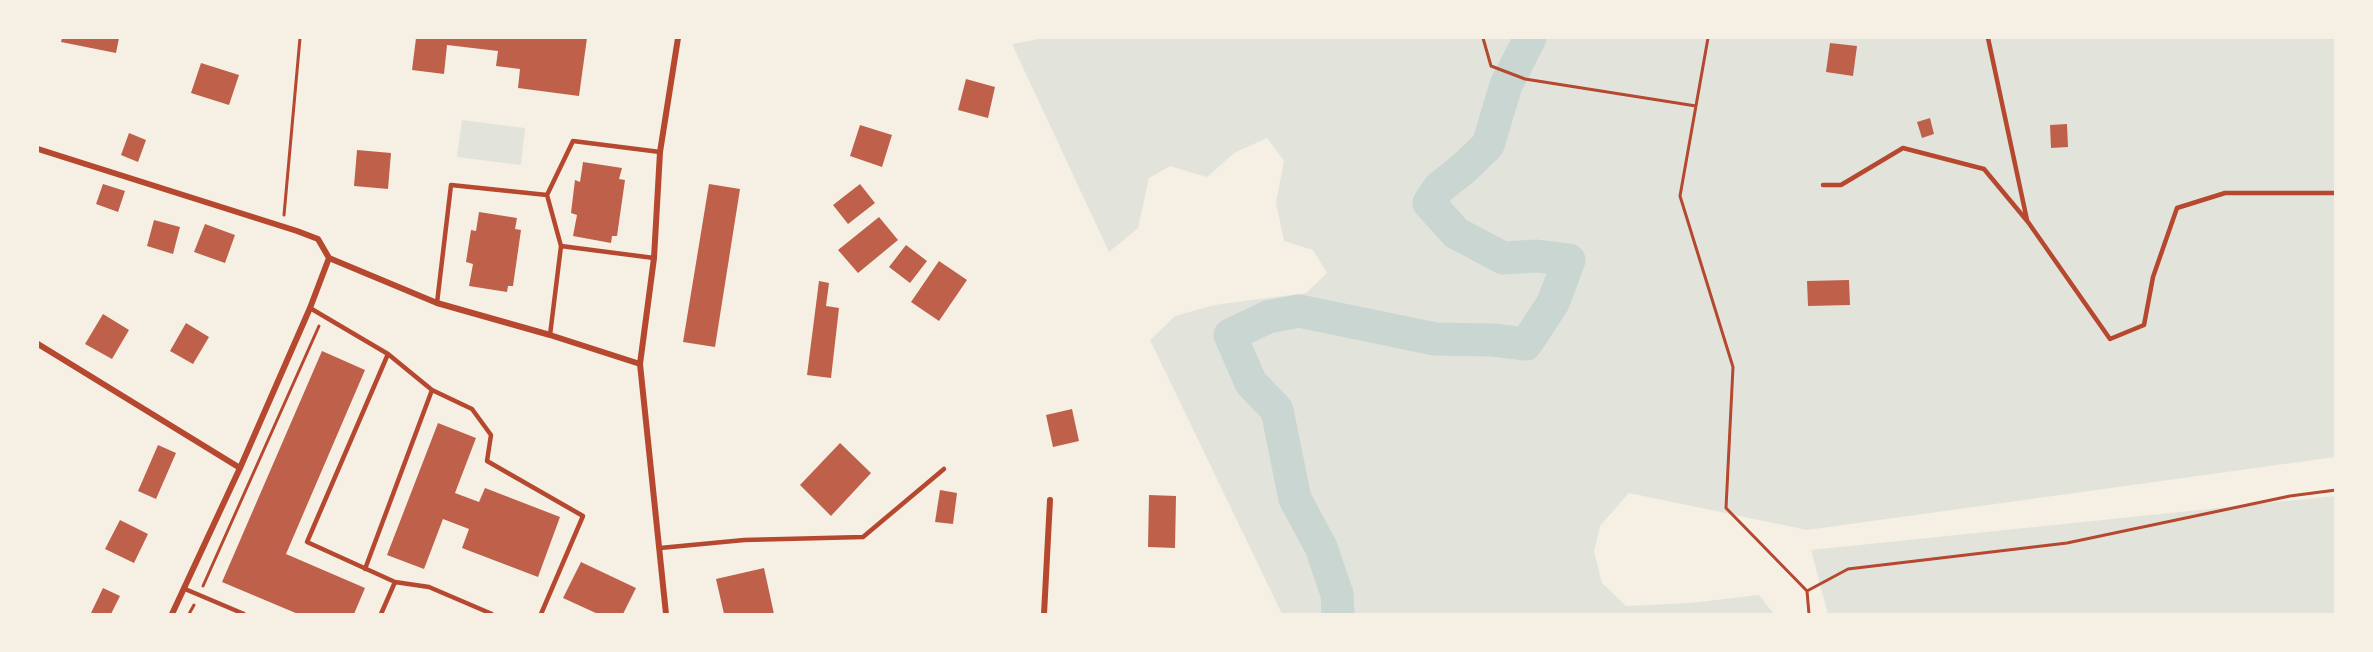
<!DOCTYPE html>
<html>
<head>
<meta charset="utf-8">
<style>
  body { margin:0 }
  #map { position:relative; width:2373px; height:652px; overflow:hidden; background:#f6efe4; font-family:"Fira Sans Condensed",sans-serif }
  canvas { display:block }
  .frame { position:absolute; inset:0; border:39px solid #f6efe4; pointer-events:none }
</style>
</head>
<body>
<div id="map">
<canvas width="2373" height="652"></canvas>
<div class="frame"></div>
</div>
<script>
const c = document.querySelector('canvas').getContext('2d');
c.lineJoin = 'round';
function paint(path, color) { c.fillStyle = color; c.fill(path, 'evenodd'); }
const toPath = rows => new Path2D(rows.map(r => 'M' + r).join(''));
function stroke(path, color, width, dash) { c.strokeStyle = color; c.lineWidth = width; c.lineCap = dash ? 'butt' : 'round'; c.setLineDash(dash || []); c.stroke(path); }
paint(toPath([
  [1043,38,2335,38,2335,457,1807,530,1629,493,1600,526,1594,551,1602,583,1626,606,1690,603,1759,595,1774,614,1282,614,1150,340,1175,316,1214,305,1306,293,1327,273,1313,250,1284,241,1276,203,1284,161,1267,138,1234,153,1207,177,1170,166,1149,178,1138,228,1109,252,1012,44],
  [462,120,525,128,521,165,457,157],
  [2335,496,2335,614,1828,614,1811,550]
]), '#e2e4dc');
stroke(toPath([
  [1338,614,1337,594,1321,547,1295,499,1277,410,1251,383,1230,335,1268,317,1299,311,1435,339,1493,340,1526,344,1553,303,1569,260,1537,256,1503,258,1456,233,1429,203,1439,188,1464,168,1488,145,1506,85,1530,38]
]), '#c9d6d2', 33);
paint(toPath([
  [62,38,119,38,116,53,61,42],
  [416,38,587,38,579,96,518,88,520,69,496,66,498,51,447,45,444,74,412,70],
  [1830,43,1857,46,1853,76,1826,72],
  [201,63,239,75,229,105,191,93],
  [966,79,995,87,988,118,958,110],
  [1930,118,1934,134,1922,138,1917,122],
  [2067,124,2068,147,2051,148,2050,125],
  [860,125,892,135,882,167,850,156],
  [129,133,146,140,138,162,121,155],
  [357,150,391,153,388,189,354,186],
  [583,162,622,168,619,179,625,180,617,236,612,236,611,243,573,236,577,215,571,213,575,180,580,182],
  [103,184,125,191,118,212,96,204],
  [709,184,740,189,715,347,683,342],
  [860,184,875,203,848,224,833,205],
  [479,212,517,218,515,229,521,230,513,286,508,286,507,292,469,286,473,264,466,262,471,230,476,231],
  [879,217,898,240,858,273,838,250],
  [154,220,180,227,173,254,147,246],
  [205,224,235,235,225,263,194,252],
  [906,245,927,261,910,283,889,267],
  [939,261,967,280,939,321,911,302],
  [1849,280,1850,305,1808,306,1807,281],
  [819,281,829,283,826,306,839,308,831,378,807,375],
  [103,314,129,330,112,359,85,344],
  [186,323,209,337,193,364,170,351],
  [322,351,365,370,286,554,365,588,354,614,298,614,222,582],
  [1072,409,1079,441,1053,447,1046,415],
  [438,423,476,438,455,493,479,502,485,488,560,517,538,577,462,548,469,529,443,519,424,569,387,555],
  [840,443,871,473,831,516,800,485],
  [158,445,176,453,156,499,138,491],
  [940,490,957,493,953,524,935,522],
  [1149,495,1176,496,1175,548,1148,547],
  [120,520,148,534,134,563,105,549],
  [581,562,636,588,623,614,598,614,563,598],
  [764,568,774,614,724,614,716,579],
  [103,588,120,596,111,614,91,613]
]), '#bf614a');
stroke(toPath([
  [1483,38,1491,66,1525,79,1696,106],
  [1708,38,1680,196,1733,367,1726,508,1807,591,1809,614],
  [284,215,300,38],
  [203,586,319,326],
  [1807,591,1848,569,2067,543,2290,496,2336,490],
  [189,614,194,605]
]), '#b5482f', 3);
stroke(toPath([
  [1988,38,2027,220],
  [1823,185,1841,185,1903,148,1984,169,2028,222,2110,339,2144,325,2153,277,2177,208,2225,193,2336,193],
  [654,258,561,246,547,195,573,141,660,152],
  [437,303,451,185,547,195],
  [310,308,388,354,432,390,472,409,491,435,487,461,583,516,541,614],
  [550,335,561,246],
  [388,354,307,542,395,582,429,587,492,614],
  [660,548,744,540,863,537,944,469],
  [365,569,432,390],
  [185,589,244,614],
  [381,614,395,582]
]), '#b5482f', 4.5);
stroke(toPath([
  [38,149,297,231,318,239,329,258,437,303,550,335,640,364,666,614],
  [38,344,240,468],
  [640,364,654,258,660,152,678,38],
  [172,614,240,468,310,308,329,258],
  [1044,614,1050,500]
]), '#b5482f', 6);
</script>
</body>
</html>
